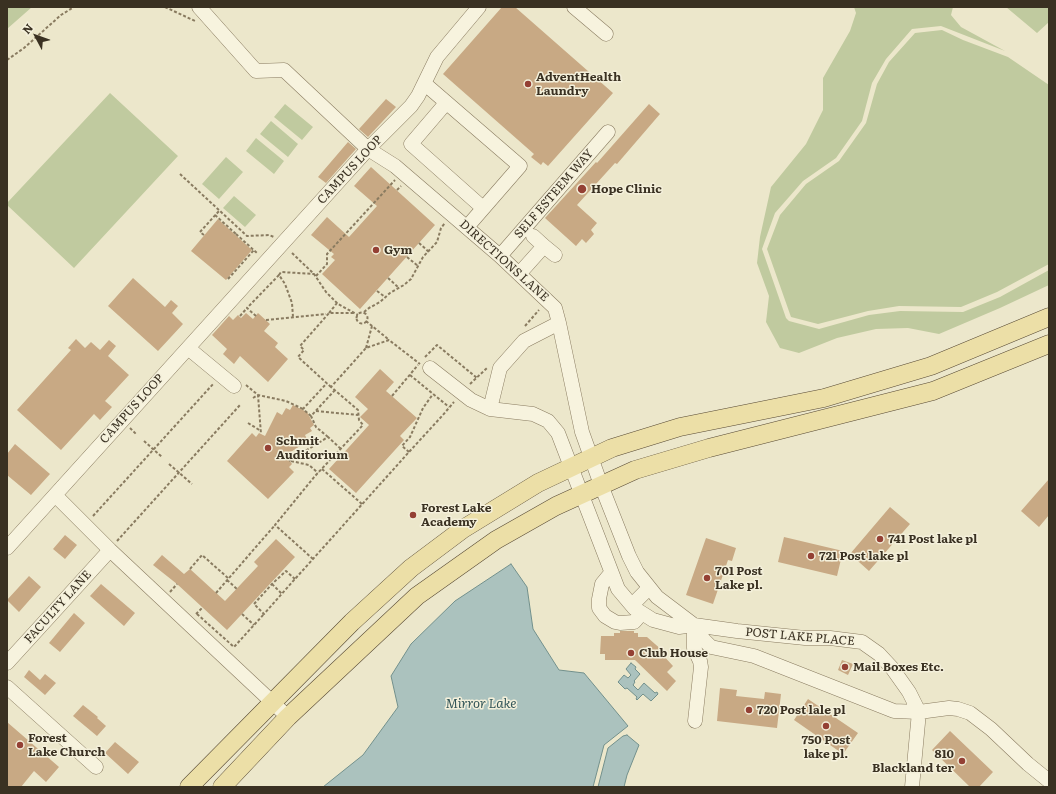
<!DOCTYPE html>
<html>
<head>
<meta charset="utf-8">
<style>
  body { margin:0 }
  #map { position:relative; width:1056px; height:794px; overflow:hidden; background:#ece7cb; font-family:Literata,serif }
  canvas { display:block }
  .frame { position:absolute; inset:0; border:8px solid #3a3122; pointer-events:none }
  .north { position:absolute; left:16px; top:16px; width:40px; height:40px; -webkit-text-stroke:3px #f4f0db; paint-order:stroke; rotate:311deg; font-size:11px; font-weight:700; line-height:16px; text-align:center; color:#3a3122 }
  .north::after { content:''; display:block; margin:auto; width:14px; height:18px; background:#3a3122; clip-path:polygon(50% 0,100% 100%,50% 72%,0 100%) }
</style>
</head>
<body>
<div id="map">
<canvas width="1056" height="794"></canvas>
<div class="frame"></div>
<div class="north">N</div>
</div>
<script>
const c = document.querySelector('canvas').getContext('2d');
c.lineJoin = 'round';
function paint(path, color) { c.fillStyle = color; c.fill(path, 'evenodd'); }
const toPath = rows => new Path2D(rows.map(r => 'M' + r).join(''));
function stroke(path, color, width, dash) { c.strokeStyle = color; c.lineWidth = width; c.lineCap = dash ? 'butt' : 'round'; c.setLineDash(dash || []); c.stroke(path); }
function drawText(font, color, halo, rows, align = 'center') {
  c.font = font + ' Literata,serif'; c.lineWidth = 3; c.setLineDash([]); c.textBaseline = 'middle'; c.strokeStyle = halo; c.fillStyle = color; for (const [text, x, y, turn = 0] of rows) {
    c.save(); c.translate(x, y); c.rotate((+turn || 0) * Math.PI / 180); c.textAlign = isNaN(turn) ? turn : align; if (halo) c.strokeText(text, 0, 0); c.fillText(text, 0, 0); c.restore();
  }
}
paint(toPath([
  [7,7,32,7,7,29],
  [854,7,953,7,951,15,961,27,1005,51,941,26,912,29,886,59,872,83,862,121,836,158,803,181,775,213,762,249,786,318,789,321,819,329,869,315,900,311,963,312,1000,297,1049,270,1049,285,1000,308,939,334,908,328,876,329,837,338,799,353,780,348,766,322,769,296,757,263,760,237,771,187,806,144,823,110,823,78,850,31,856,13],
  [1006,7,1049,7,1049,22,1037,33],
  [942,30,963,40,1008,57,1049,85,1049,264,997,292,961,307,899,306,868,311,818,324,791,317,767,249,780,215,806,184,839,161,866,123,877,84,889,62,915,33],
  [110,93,178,156,74,268,7,205,7,203],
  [285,104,313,127,302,140,274,117],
  [271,121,298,144,288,157,260,134],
  [256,138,284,161,274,174,246,151],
  [226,157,243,172,219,199,202,184],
  [234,196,256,215,245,227,223,208]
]), '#c0ca9f');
const water = toPath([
  [511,564,527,587,533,629,559,670,584,673,628,726,604,745,593,787,323,787,363,755,398,707,391,676,411,644,455,601,511,564],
  [631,663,636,667,635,669,640,674,634,681,635,682,633,685,638,690,644,683,655,693,657,692,658,694,651,701,643,694,637,700,636,699,637,697,627,688,625,689,618,682,624,675,628,678,631,675,626,669,631,663],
  [627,735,639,745,627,775,624,787,598,787,608,748,623,736,627,735]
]);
paint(water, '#abc2be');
stroke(water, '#72908c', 1);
paint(toPath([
  [502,7,515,7,613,93,548,166,543,162,541,165,531,157,534,154,443,74],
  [386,99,396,107,368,137,359,129],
  [649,104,660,114,617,164,615,163,577,205,597,223,591,230,594,234,586,243,582,239,576,246,545,218,596,162,597,163],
  [348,142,356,149,326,183,318,177],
  [371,167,435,225,360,309,322,274,335,260,331,257,334,254,311,235,327,217,349,237,377,206,354,186],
  [218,219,252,250,226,280,191,251],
  [133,278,165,307,171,300,178,306,172,313,183,324,158,351,108,306],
  [246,313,253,319,258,313,270,324,264,331,278,343,275,347,288,359,268,382,240,356,234,364,223,354,227,349,212,335,229,316,233,320,238,315,241,318],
  [76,339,85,348,91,342,100,350,109,340,116,346,108,356,129,375,105,401,112,407,100,420,94,414,61,450,17,410,71,350,68,348],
  [380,369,394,382,386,391,417,418,400,436,404,440,356,493,329,469,369,425,360,417,368,409,355,397],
  [293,405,307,412,314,425,310,428,312,431,305,435,308,441,286,455,292,464,289,467,294,472,268,499,227,461,252,433,256,437,259,433,265,436,277,412,282,415,286,408,290,410],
  [15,444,50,474,31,495,7,475,7,454],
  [1049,479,1049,515,1039,527,1021,511],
  [890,507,910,524,869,571,850,554],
  [65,535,77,545,65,559,53,549],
  [784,537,843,551,837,576,778,562],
  [706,538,736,548,732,561,728,560,713,604,686,595],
  [276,539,295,557,227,630,177,584,153,565,162,555,184,574,190,569,225,601,258,566,254,562],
  [29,576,41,587,19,612,7,600],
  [101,584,135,613,124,626,90,596],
  [74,613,85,623,60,652,49,643],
  [620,631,634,631,634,633,638,633,638,637,647,637,663,651,661,653,673,666,667,672,676,681,667,691,635,660,605,660,605,654,600,654,601,636,614,636,614,633,620,633],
  [842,660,853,664,848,675,838,670],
  [29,670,40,680,45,674,56,683,45,695,24,677],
  [720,688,737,690,736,696,764,699,765,692,781,694,777,728,717,721],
  [808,699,858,733,843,754,794,720],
  [83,705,98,717,97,718,106,726,97,736,73,716],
  [7,722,59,767,46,782,34,771,21,787,7,787],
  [950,731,993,772,979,787,970,787,932,750],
  [115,742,139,762,128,774,105,753]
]), '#c8a984');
const minor = toPath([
  [199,7,256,71,284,70,368,149,395,166,500,256,555,308,559,323,582,432,601,485,629,556,637,572,657,597,694,625],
  [574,7,606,34],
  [425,84,520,166,467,227],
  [446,103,411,144,483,208],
  [544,246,555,255],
  [500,256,608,132],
  [519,274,544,246,533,236],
  [188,348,234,386],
  [430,368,471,400,490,409,533,414,548,421,558,433,618,589,634,608,653,620,679,627,694,625,737,631,805,638,830,638,862,642,879,654,892,668,909,692,919,712,912,787],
  [490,409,500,368,524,341,559,323],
  [7,548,55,495],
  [611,573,602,584,599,599,599,608,605,616,615,622,620,623,634,622,642,613],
  [632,605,649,588],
  [694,626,694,648,700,661,701,667,695,721],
  [694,630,711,647,754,656,894,711,919,712,949,708,958,709,970,713,991,729,1028,764,1049,781],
  [7,663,110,550],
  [7,687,96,767],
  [288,717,110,550,55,495,368,149,411,106,418,96,437,57,479,7]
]);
const major = toPath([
  [189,787,352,622,411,568,463,529,538,483,612,448,680,427,824,398,931,366,1049,317],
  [222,787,288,717,417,596,496,540,556,506,635,470,709,448,933,391,1049,344]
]);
stroke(minor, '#897b60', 15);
stroke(major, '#574934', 19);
stroke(toPath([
  [165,7,195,21],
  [7,60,24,48,61,15,74,7],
  [180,174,247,236,269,235,274,237],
  [397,190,401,186],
  [215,215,236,234],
  [236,234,258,254],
  [204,235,200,232,219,211],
  [419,243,429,252],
  [292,253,314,274,326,292,338,304,358,315],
  [407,257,418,266],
  [279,275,281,272,314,274],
  [316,276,327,264,327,254,395,180],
  [388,278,399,288],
  [228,279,254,250],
  [377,291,385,297],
  [364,312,369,308,380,302,390,293,404,285,411,279,423,257,437,242,441,228,445,223],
  '356.5 318a5.5 5.5 0 1 1 11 0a5.5 5.5 0 1 1-11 0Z',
  [329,313,337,303],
  [240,316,247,308],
  [256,316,247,308,279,275,285,284,292,303,293,317],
  [266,320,326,314],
  [366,321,388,339],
  [525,326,539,310],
  [366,348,372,326],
  [425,357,437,345,477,378],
  [410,375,449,407],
  [470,384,487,368],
  [246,385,258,395,261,434],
  [331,387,298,357,304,350,300,346,329,313,354,313],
  [392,396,418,365],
  [253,398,258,395,286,401,303,409],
  [316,411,358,415],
  [311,416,303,409,327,383],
  [248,423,261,431],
  [130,428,136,434],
  [328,437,316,427,311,416,335,390],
  [144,441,162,457],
  [409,452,402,446,410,437,423,408,433,394],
  [289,461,328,437,341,449],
  [291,461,309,465,318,473],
  [169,464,192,484],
  [322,469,362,504],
  [93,516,214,383],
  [117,541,240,405],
  [313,559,275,525,315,476,363,425,359,420,358,410,331,387,366,348,389,340,420,364],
  [190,569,202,555,228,578],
  [295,579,286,571,272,584,254,604,264,614,295,579,409,452,442,416,454,402],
  [227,580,237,589],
  [272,584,282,594],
  [170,592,177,584],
  [216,593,275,525],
  [196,614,202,608],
  [197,614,234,647,264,614],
  [242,614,254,625]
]), '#897b60', 2, [3, 2]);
stroke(minor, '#f7f3de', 14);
stroke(major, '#ecdfa7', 18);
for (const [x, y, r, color] of [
  [528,84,4,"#944034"],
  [582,189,5,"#944034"],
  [376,250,4,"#944034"],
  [268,448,4,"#944034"],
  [413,515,4,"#944034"],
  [880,539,4,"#944034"],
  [811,556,4,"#944034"],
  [707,578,4,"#944034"],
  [631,653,4,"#944034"],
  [845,667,4,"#944034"],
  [749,710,4,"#944034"],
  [826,726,4,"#944034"],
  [20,745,4,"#944034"],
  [962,761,4,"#944034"]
]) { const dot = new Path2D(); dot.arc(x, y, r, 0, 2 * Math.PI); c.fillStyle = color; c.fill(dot); stroke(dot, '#f4f0db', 1.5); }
drawText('bold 12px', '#3a3122', '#f4f0db', [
  ["AdventHealth",536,77],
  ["Laundry",536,91],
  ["Hope Clinic",591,189],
  ["Gym",384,250],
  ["Schmit",276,441],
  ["Auditorium",276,455],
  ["Forest Lake",421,508],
  ["Academy",421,522],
  ["741 Post lake pl",888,539],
  ["721 Post lake pl",819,556],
  ["701 Post",715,571],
  ["Lake pl.",715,585],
  ["Club House",639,653],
  ["Mail Boxes Etc.",853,667],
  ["720 Post lale pl",757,710],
  ["Forest",28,738],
  ["Lake Church",28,752],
  ["750 Post",826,740,"center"],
  ["lake pl.",826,754,"center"],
  ["810",954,754,"right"],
  ["Blackland ter",954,768,"right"]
], 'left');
drawText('12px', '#3a3122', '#f4f0db', [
  ["CAMPUS LOOP",350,170,-47],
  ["SELF ESTEEM WAY",554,194,-49],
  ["DIRECTIONS LANE",504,261,42],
  ["CAMPUS LOOP",132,409,-48],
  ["FACULTY LANE",58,607,-48],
  ["POST LAKE PLACE",800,637,5]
]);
drawText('italic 13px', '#335659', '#f4f0db', [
  ["Mirror Lake",481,704]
]);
</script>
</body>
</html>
